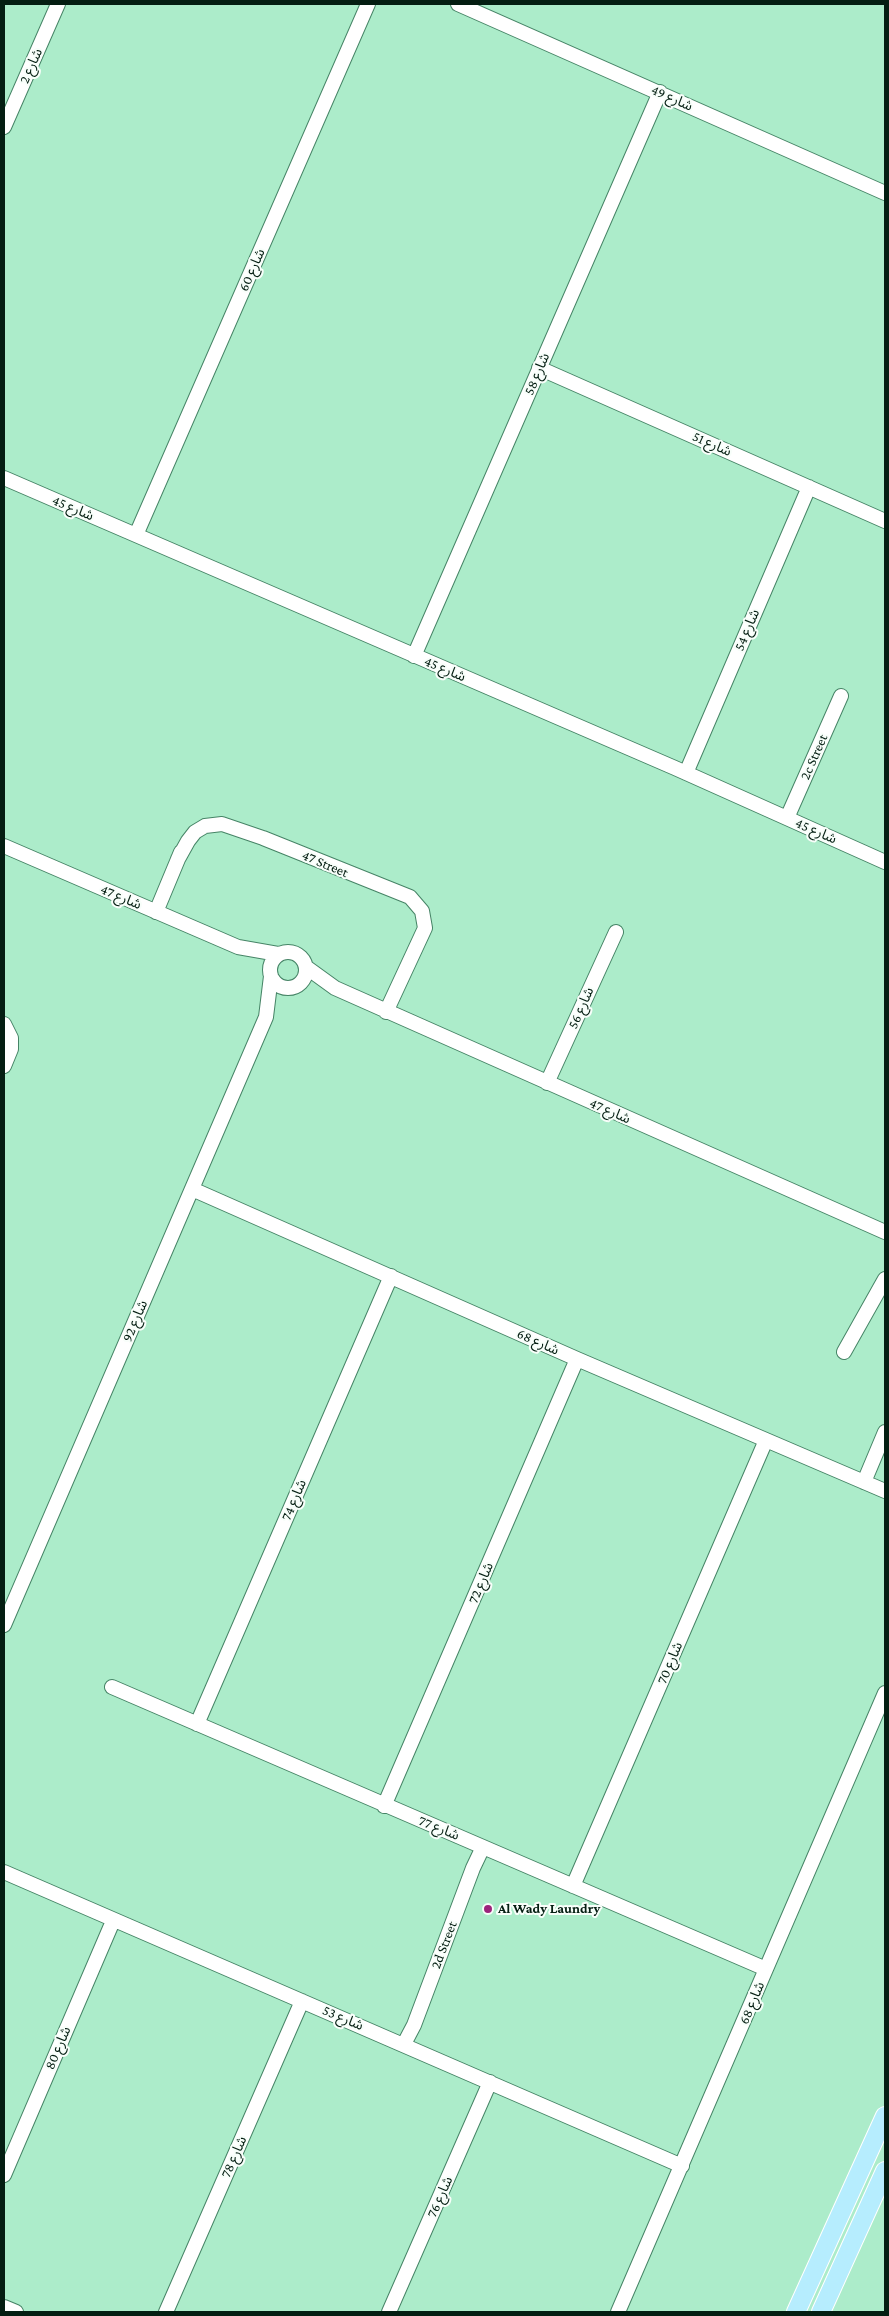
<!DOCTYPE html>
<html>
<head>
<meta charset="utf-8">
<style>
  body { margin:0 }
  #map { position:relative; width:889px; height:2316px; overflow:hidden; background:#acecca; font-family:"Crimson Pro",serif }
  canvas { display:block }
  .frame { position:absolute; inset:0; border:5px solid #041e12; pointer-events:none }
</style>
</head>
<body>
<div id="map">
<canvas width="889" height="2316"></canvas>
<div class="frame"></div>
</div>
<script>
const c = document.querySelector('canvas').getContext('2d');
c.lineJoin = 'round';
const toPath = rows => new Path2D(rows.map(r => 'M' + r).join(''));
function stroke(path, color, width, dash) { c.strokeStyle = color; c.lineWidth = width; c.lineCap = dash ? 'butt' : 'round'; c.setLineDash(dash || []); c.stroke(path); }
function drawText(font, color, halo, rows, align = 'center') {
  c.font = font + ' "Crimson Pro","Noto Sans Arabic",serif'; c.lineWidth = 4; c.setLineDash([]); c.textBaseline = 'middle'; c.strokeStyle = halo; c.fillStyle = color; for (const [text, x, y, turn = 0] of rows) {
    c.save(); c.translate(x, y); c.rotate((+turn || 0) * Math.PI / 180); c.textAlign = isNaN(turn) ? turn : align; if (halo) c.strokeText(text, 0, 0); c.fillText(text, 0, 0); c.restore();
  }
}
const minor = toPath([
  [458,4,885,193],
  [4,127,58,4],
  [539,368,885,521],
  [4,478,675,768,885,862],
  [136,535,368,4],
  [414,656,660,92],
  [686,773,809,487],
  [787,818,841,696],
  [4,846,238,947,278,954],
  [178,859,188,841,195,832,205,826,222,824,263,838,410,897,422,911,425,928,386,1012],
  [156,912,181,852],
  '270 970a18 18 0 1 1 36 0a18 18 0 1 1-36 0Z',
  [306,967,335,988,885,1232],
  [4,1024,11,1038,11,1049,4,1066],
  [547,1083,616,932],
  [192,1189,577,1359,885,1491],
  [844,1352,885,1279],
  [864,1482,885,1432],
  [4,1625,266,1017,271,976],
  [112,1687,766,1969],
  [197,1724,391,1276],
  [384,1806,577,1359],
  [4,1872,682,2166],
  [573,1886,766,1440],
  [404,2044,414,2025,473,1868,483,1847],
  [4,2175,113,1921],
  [4,2307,16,2312],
  [166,2312,302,2001],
  [389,2312,490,2082],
  [618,2312,885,1693]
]);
const major = toPath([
  [796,2312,885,2116],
  [821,2312,885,2171]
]);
stroke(minor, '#468466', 16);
stroke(major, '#fff', 20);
stroke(minor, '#fff', 14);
stroke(major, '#b6edfe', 18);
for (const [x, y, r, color] of [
  [488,1909,5,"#9c247c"]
]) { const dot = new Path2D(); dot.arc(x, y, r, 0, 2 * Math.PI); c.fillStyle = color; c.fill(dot); stroke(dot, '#f8fefa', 2); }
drawText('14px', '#041e12', '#f8fefa', [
  ["شارع 2",31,66,-66],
  ["شارع 49",672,98,24],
  ["شارع 60",252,270,-66],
  ["شارع 58",537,374,-67],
  ["شارع 51",712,444,24],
  ["شارع 45",73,508,23],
  ["شارع 54",747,630,-67],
  ["شارع 45",445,669,23],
  ["2c Street",814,757,-66],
  ["شارع 45",816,831,24],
  ["47 Street",325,864,23],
  ["شارع 47",121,897,23],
  ["شارع 56",581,1008,-66],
  ["شارع 47",610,1111,24],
  ["شارع 92",135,1321,-67],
  ["شارع 68",538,1342,24],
  ["شارع 74",294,1500,-67],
  ["شارع 72",481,1583,-67],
  ["شارع 70",670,1663,-67],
  ["شارع 77",439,1828,22],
  ["2d Street",444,1945,-69],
  ["شارع 68",752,2003,-67],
  ["شارع 53",343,2018,23],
  ["شارع 80",58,2048,-67],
  ["شارع 78",234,2157,-66],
  ["شارع 76",440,2197,-66]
]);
drawText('bold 14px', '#041e12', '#f8fefa', [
  ["Al Wady Laundry",498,1909]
], 'left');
</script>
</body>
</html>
